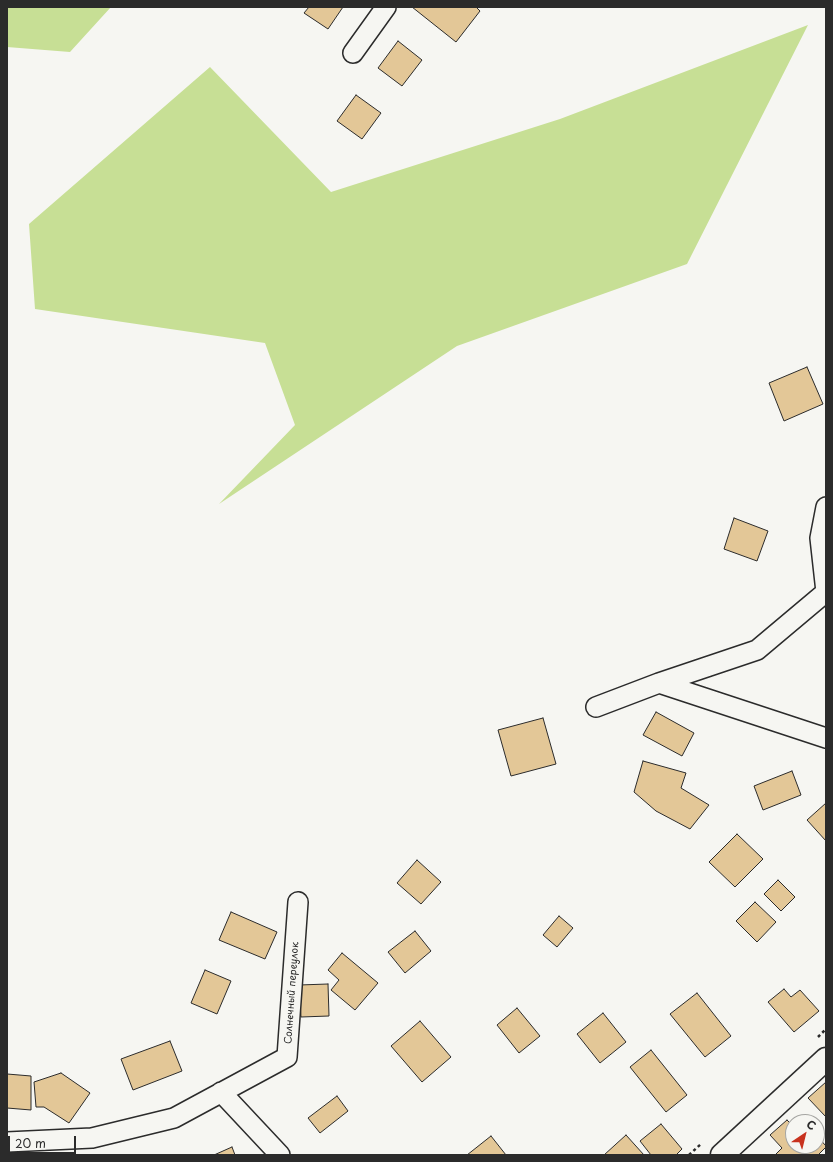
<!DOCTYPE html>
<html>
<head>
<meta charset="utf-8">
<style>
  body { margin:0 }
  #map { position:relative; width:833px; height:1162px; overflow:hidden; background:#f6f6f2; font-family:"Playpen Sans",sans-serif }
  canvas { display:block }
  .frame { position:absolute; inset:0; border:8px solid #2b2b2b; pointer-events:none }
  .north { position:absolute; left:785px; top:1114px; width:40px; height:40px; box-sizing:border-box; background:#f6f6f2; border:1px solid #a5a5a2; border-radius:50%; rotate:35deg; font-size:11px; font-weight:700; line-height:16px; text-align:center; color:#2b2b2b }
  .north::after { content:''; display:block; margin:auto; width:14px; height:18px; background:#c8321e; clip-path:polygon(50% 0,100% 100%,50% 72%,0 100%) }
  .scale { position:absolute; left:8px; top:1136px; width:68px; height:18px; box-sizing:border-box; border:2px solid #2b2b2b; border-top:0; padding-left:5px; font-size:12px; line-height:14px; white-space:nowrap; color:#2b2b2b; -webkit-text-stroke:3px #f6f6f2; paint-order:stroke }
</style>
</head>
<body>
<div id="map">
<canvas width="833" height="1162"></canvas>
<div class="frame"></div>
<div class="north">С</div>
<div class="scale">20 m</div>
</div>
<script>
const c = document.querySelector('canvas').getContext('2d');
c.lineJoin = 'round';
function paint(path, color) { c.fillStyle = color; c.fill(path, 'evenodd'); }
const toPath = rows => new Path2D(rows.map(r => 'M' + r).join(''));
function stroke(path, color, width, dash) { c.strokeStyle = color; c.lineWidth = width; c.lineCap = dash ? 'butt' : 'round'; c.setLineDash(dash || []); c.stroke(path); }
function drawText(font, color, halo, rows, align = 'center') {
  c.font = font + ' "Playpen Sans",sans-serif'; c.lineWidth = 3; c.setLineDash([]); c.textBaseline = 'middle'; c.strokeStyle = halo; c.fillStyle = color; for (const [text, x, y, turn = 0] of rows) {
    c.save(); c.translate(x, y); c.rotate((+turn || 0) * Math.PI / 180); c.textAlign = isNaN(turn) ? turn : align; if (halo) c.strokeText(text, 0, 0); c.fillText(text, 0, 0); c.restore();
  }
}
paint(toPath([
  [7,7,111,7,70,52,7,47],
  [808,25,687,264,457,346,219,504,295,425,265,343,35,309,29,224,210,67,331,192,560,119]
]), '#c7df95');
const building = toPath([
  [309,7,343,7,328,29,304,13,309,7],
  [412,7,476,7,480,11,456,42,412,7],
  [398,41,422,60,402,86,378,68,398,41],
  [356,95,381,113,362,139,337,121,356,95],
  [807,367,823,404,784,421,769,383,807,367],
  [734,518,768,531,757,561,724,549,734,518],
  [656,712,694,733,682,756,643,735,656,712],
  [543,718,556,764,511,776,498,730,543,718],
  [643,761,686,773,681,788,709,805,690,829,656,811,634,792,643,761],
  [792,771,801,795,763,810,754,786,792,771],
  [826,803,826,841,807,820,826,803],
  [737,834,763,859,735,887,709,862,737,834],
  [417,860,441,882,421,904,397,883,417,860],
  [778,880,795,897,781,911,764,894,778,880],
  [755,902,776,922,757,942,736,921,755,902],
  [231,912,277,932,265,959,219,940,231,912],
  [559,916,573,928,557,947,543,935,559,916],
  [415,931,431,951,405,973,388,952,415,931],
  [342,953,378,983,355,1010,331,990,339,980,328,970,342,953],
  [205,970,231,981,217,1014,191,1003,205,970],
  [328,984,329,1016,301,1017,299,985,328,984],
  [784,989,791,997,800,990,819,1011,794,1032,768,1002,784,989],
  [697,993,731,1036,705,1057,670,1014,697,993],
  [517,1008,540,1036,519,1053,497,1025,517,1008],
  [603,1013,626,1042,600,1063,577,1034,603,1013],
  [420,1021,451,1057,422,1082,391,1046,420,1021],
  [170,1041,182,1071,133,1090,121,1059,170,1041],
  [651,1050,687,1095,666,1112,630,1067,651,1050],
  [61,1073,90,1093,69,1123,44,1107,36,1107,34,1082,61,1073],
  [7,1074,31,1076,31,1110,7,1108,7,1074],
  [826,1082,826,1117,808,1098,826,1082],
  [337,1096,348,1111,320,1133,308,1118,337,1096],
  [787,1120,793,1126,793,1146,817,1146,817,1136,826,1146,826,1147,818,1155,775,1155,782,1148,770,1135,787,1120],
  [661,1124,682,1149,676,1155,651,1155,640,1141,661,1124],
  [626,1135,644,1155,604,1155,626,1135],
  [491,1136,506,1155,467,1155,491,1136],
  [232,1147,235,1155,214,1155,232,1147]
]);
paint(building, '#e3c797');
stroke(building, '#2b2b2b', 1);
const street = toPath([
  [353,53,386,7],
  [659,683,757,650,826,592,820,538,826,507],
  [596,707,659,683,826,738],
  [221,1092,280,1155],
  [7,1142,92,1138,174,1118,287,1057,298,902]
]);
const secondary = toPath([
  [722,1155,826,1059]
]);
stroke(street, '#2b2b2b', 22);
stroke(secondary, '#2b2b2b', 25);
stroke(toPath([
  [818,1037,826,1029],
  [689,1155,702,1143]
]), '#2b2b2b', 2.5, [3, 3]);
stroke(street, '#f6f6f2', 19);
stroke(secondary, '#f6f6f2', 22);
drawText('10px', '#2b2b2b', '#f6f6f2', [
  ["Солнечный переулок",292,993,-86]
]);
</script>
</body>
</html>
